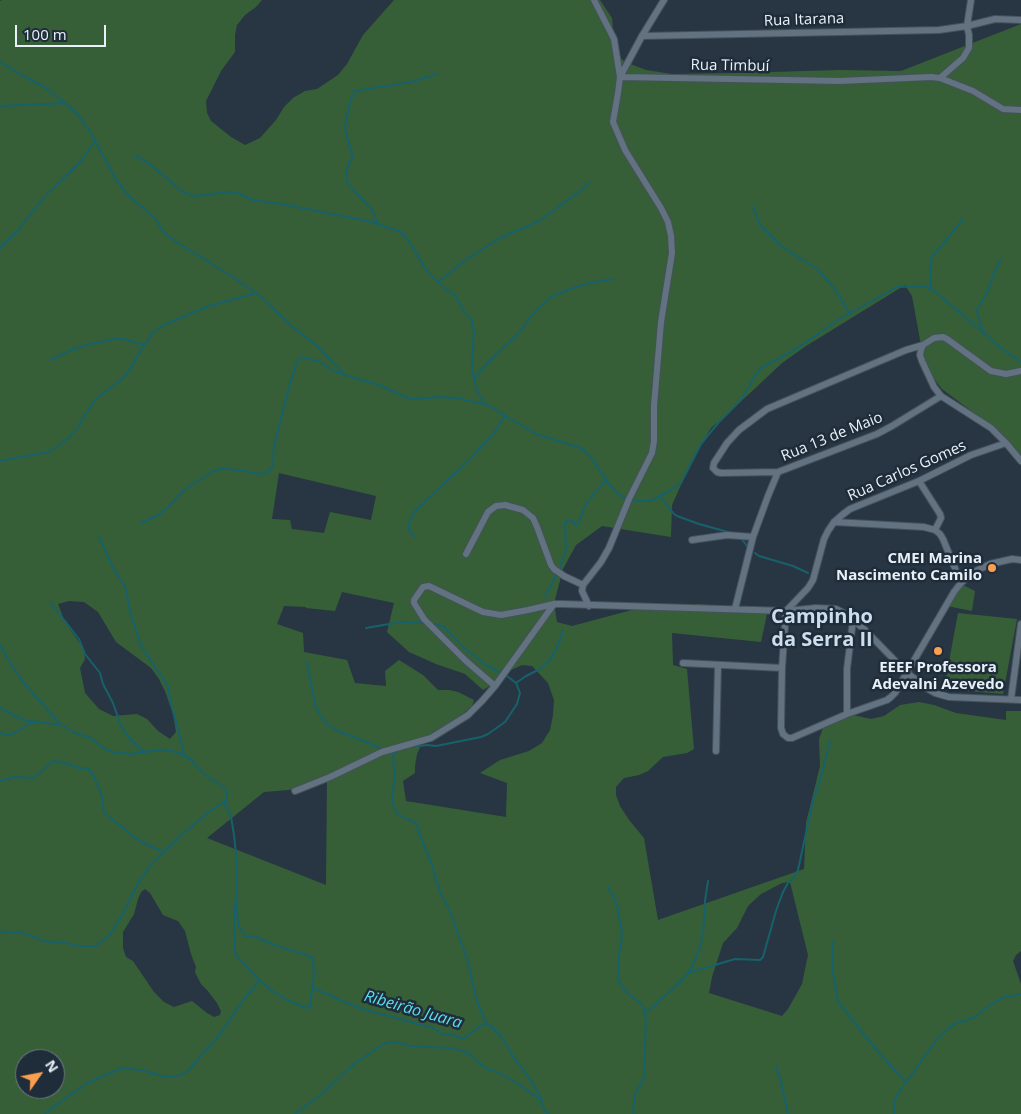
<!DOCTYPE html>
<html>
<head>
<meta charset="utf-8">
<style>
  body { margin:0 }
  #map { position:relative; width:1021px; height:1114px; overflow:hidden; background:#283643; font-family:"Open Sans",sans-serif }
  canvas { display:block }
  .north { position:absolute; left:15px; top:1049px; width:50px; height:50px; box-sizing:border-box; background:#1f2c39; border:1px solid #6f7b86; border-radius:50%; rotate:57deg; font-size:14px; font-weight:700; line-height:20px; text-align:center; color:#e8f1f9 }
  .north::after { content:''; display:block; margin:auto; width:18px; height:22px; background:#fa9f4f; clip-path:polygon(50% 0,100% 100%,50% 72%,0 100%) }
  .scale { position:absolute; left:15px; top:25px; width:91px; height:22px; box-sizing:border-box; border:2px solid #e8f1f9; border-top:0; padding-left:6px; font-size:15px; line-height:18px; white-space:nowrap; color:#e8f1f9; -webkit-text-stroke:4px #1f2c39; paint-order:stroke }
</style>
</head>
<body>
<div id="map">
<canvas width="1021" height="1114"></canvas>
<div class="north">N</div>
<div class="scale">100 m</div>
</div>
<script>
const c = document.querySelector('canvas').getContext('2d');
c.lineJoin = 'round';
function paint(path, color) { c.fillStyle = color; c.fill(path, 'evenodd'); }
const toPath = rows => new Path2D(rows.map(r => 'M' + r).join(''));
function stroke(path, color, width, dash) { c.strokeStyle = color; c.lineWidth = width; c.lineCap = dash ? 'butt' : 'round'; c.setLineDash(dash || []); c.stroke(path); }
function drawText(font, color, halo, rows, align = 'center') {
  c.font = font + ' "Open Sans",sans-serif'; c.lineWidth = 5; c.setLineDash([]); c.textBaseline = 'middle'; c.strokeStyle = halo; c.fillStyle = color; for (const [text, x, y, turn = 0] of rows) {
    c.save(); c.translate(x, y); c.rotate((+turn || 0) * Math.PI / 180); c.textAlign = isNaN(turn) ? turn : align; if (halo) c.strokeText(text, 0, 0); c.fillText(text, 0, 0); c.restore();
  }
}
paint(toPath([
  [2,0,262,0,256,7,245,15,237,25,235,35,235,52,221,71,206,101,207,113,211,121,231,137,245,145,260,138,276,120,284,107,293,98,305,91,317,89,338,75,347,64,363,35,394,0,600,0,612,18,614,41,617,55,625,62,646,70,672,74,738,73,839,70,901,71,1021,24,1021,455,1002,434,942,389,925,367,912,296,905,285,806,346,782,363,749,394,711,428,693,458,672,505,671,537,602,526,576,545,563,569,554,603,557,622,572,626,632,610,663,605,701,604,767,614,761,642,672,633,673,665,687,669,694,749,687,753,663,757,648,771,639,775,624,778,616,787,616,795,620,806,629,820,644,838,658,920,804,869,806,823,820,766,819,739,823,728,853,715,871,719,884,716,900,705,919,702,934,705,956,713,1006,720,1006,711,1021,711,1021,951,1016,955,1013,961,1021,984,1021,1114,0,1114,0,1],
  [279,473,376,496,371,520,330,512,324,533,292,529,290,520,272,519],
  [342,592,394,603,387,632,409,652,436,664,465,674,483,690,501,679,511,670,522,665,532,666,548,683,554,700,553,715,550,730,542,743,529,751,500,760,480,773,507,783,506,817,406,801,403,781,415,773,415,766,417,754,421,745,426,739,456,720,465,712,472,706,474,700,458,692,449,690,438,690,423,675,399,660,385,671,386,686,355,683,347,660,304,652,303,633,277,624,284,606,306,607,306,608,335,611],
  [69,601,84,602,98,612,116,642,151,668,159,679,165,691,173,714,176,732,170,739,158,731,147,719,137,714,113,716,99,709,85,693,80,668,85,659,84,649,65,622,58,604],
  [327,777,326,885,207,838,264,792,300,789],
  [790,882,808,955,802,984,788,1009,782,1016,709,993,712,977,723,943,737,928,748,906,761,894,782,883],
  [145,889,150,893,163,915,178,921,185,931,191,954,196,967,195,972,201,984,207,990,217,1003,221,1011,220,1015,214,1017,207,1013,192,1001,174,1007,164,1002,154,992,133,961,126,957,123,948,123,932,134,914,138,899,141,892],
  [25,1059,55,1059,55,1089,25,1089],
  [961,584,975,591,972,611,947,606],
  [958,613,1017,619,1003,694,944,689]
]), '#375f37');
stroke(toPath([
  [0,62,25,77,46,88,70,107,79,116,91,133,116,180,129,196,154,217,165,234,181,245,230,275,260,296,294,328,317,346,345,375],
  [0,106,65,103],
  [135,156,147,162,183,192,191,195,196,196,230,192,241,194,252,200,281,204,368,221,396,230,401,232,406,237,427,271,443,287,455,295,464,311,472,321,474,332,472,363,472,371,478,393,484,403,536,434,581,448,591,457,608,483,614,490,621,496,632,501,650,501,671,490,681,483,701,444,718,423,741,400,756,374,761,368,796,349,841,318,897,287,925,286,932,289,1005,351,1021,362],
  [753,207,760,225,781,246,816,268,834,288,850,314],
  [378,224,373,211,348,184,347,178,346,171,352,157,352,154,345,128,350,101,355,91,411,82,437,74],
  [0,248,18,230,44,197,82,160,95,141],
  [438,282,464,261,500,238,539,221,552,212,590,183],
  [931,289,930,264,932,257,963,219],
  [982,330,977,312,978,308,987,293,993,276,1001,259],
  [50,360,69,351,86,345,114,339,123,339,145,345],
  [474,379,489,361,516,336,533,314,549,298,553,296,578,286,594,282,613,279],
  [0,460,5,460,49,452,69,438,80,424,86,413,97,398,121,380,129,371,136,358,154,331,166,324,209,306,256,293],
  [660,496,674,514,677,516,699,524,728,532],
  [141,523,158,515,168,507,183,491,211,472,224,468,260,474,268,472,273,466,274,447,289,387,297,362,301,357,303,357,318,361,338,373,379,385,408,398,414,399,438,397,457,398,478,403,486,404],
  [99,537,114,570,125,586,127,595,130,612,141,646,168,686,170,700,185,756],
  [415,537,409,530,408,525,415,511,470,459,494,433,505,415],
  [741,538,747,546],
  [755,553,759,556,793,566,808,573],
  [559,570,566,550,565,523,568,520,572,521,576,525,578,524,586,504,606,479],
  [545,597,557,574],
  [50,602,79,639,85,654,100,673,103,684,113,703,121,726,129,738,139,748,145,751],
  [433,624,443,626,463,647,486,665,501,673],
  [366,628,401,622,425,623],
  [0,645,11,664,24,683,61,725],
  [307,662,315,705,321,717,327,724,336,730,381,748],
  [516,683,526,676,540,669,551,659,561,638,563,630],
  [0,707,7,712,24,720,61,725,75,733,91,738,106,750,113,752,129,754,160,750,172,751,179,753,190,759,205,775,225,788,227,794,227,800,225,804,231,817,234,835,236,854,236,908,239,926,246,937,254,936,274,945,312,957,313,960,314,976,310,1006,308,1008,304,1007,285,999,270,989,254,975,249,968,238,958,235,954,234,915,236,898],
  [0,732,5,735,12,734,33,722],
  [411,747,427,745,436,746,481,737,488,734,505,722,517,704,520,693,516,683,507,676],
  [397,751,393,755,395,776,392,798,394,808,398,814,405,818,413,821,417,824,419,833,431,862,440,892,449,909,467,958,477,1002,486,1023],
  [0,781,15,777,33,778,39,774,50,763,55,761,68,764,79,768,87,768,92,773,99,788,102,797,103,809,107,815,138,840,163,852],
  [608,887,617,904,622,933,618,964,618,980,626,992,643,1005,646,1022,644,1078,635,1094,633,1112,634,1114],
  [0,931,8,933,21,932,44,941,66,943,79,946,94,946,98,944,109,936,121,917,137,885,153,862,187,830,209,812,225,801],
  [833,941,833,972,838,1002,879,1053,906,1082],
  [688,973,735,959,760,960,763,957,776,911,783,892,788,883,795,876,798,870,813,801,821,777,830,740],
  [313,988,359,1008,433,1028,442,1034,453,1035,463,1039,483,1024,486,1023],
  [645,1014,679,983,689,972,698,953,703,935,705,901,708,881],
  [486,1023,490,1025,501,1036,516,1061,523,1069,540,1095,542,1105,546,1112,549,1114],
  [776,1066,781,1082,788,1114],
  [44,1114,87,1083,122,1068,142,1070,165,1077,170,1077,181,1075,188,1071,220,1034,244,999,260,980],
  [295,1114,318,1097,354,1064,382,1045,390,1042,396,1042,410,1046,451,1048,463,1051,469,1054,486,1068,489,1070,498,1072,520,1085,542,1101],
  [894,1114,894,1102,899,1092,938,1038,954,1024,976,1017,983,1010,1001,998,1021,994]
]), '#17616b', 2);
const street = toPath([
  [642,36,939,30,967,26,995,19,1021,20],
  [620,77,840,81,931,77,940,78,973,91,1003,109,1021,110],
  [620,77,642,36,664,0],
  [940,78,963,58,969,48,969,35,967,26,971,0],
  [1021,371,1006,374,991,371,947,339,943,337,934,338,923,345,921,350,920,355,922,361,934,387,941,396,991,428,1006,443,1021,461],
  [1006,443,971,455,919,481,850,509,842,515,834,522,828,531,824,539,813,580,808,588,786,611,782,668,781,728,783,734,788,738,792,738,847,714,887,700,891,697,895,693,954,592,961,583,976,571,990,564,1012,559,1021,560],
  [778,472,721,473,717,472,713,468,714,463,727,443,739,430,767,409,906,350,923,345],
  [919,481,940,514,941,518,935,530],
  [834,522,924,527,935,530,940,534,943,539,961,583],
  [692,540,727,535,753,537],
  [466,554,488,512,496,506,505,505,523,510,533,518,537,527,551,565,554,569,564,576,583,585],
  [589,606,582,591,583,585,601,562,609,548,629,499,652,453,654,441,654,406,661,322,672,253,671,236,668,222,661,208,625,150,613,122,618,93,620,77,614,39,594,0],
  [735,609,753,537,768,496,778,472,877,434,892,426,941,396],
  [683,663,782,668],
  [495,686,466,661,424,619,414,603,414,600,423,587,429,586,483,612,501,615,528,610,554,604,562,604,786,611,816,608,836,609,844,613,864,629,907,673,928,689,935,693,949,697,1021,700],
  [1011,699,1021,624],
  [847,714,847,669,853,620],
  [716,751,718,665],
  [295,791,330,777,382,752,431,738,468,715,482,701,495,686,554,604]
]);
stroke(street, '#45515b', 8);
stroke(street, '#627280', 6);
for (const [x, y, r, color] of [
  [992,568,5,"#fa9f4f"],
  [938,651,5,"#fa9f4f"]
]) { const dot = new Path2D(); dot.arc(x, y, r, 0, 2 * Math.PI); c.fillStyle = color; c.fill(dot); stroke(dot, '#1f2c39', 2); }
drawText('15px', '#e8f1f9', '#1f2c39', [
  ["Rua Itarana",804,20,-2],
  ["Rua Timbuí",730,66,1],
  ["Rua 13 de Maio",832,437,-22],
  ["Rua Carlos Gomes",907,471,-24]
]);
drawText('bold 15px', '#e8f1f9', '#1f2c39', [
  ["CMEI Marina",982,559],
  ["Nascimento Camilo",982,576],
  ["EEEF Professora",938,668,"center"],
  ["Adevalni Azevedo",938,685,"center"]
], 'right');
drawText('italic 16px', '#5bdff3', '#1f2c39', [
  ["Ribeirão Juara",413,1010,16]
]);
drawText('bold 20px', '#cde', '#1f2c39', [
  ["Campinho",822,617],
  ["da Serra II",822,640]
]);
</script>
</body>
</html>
